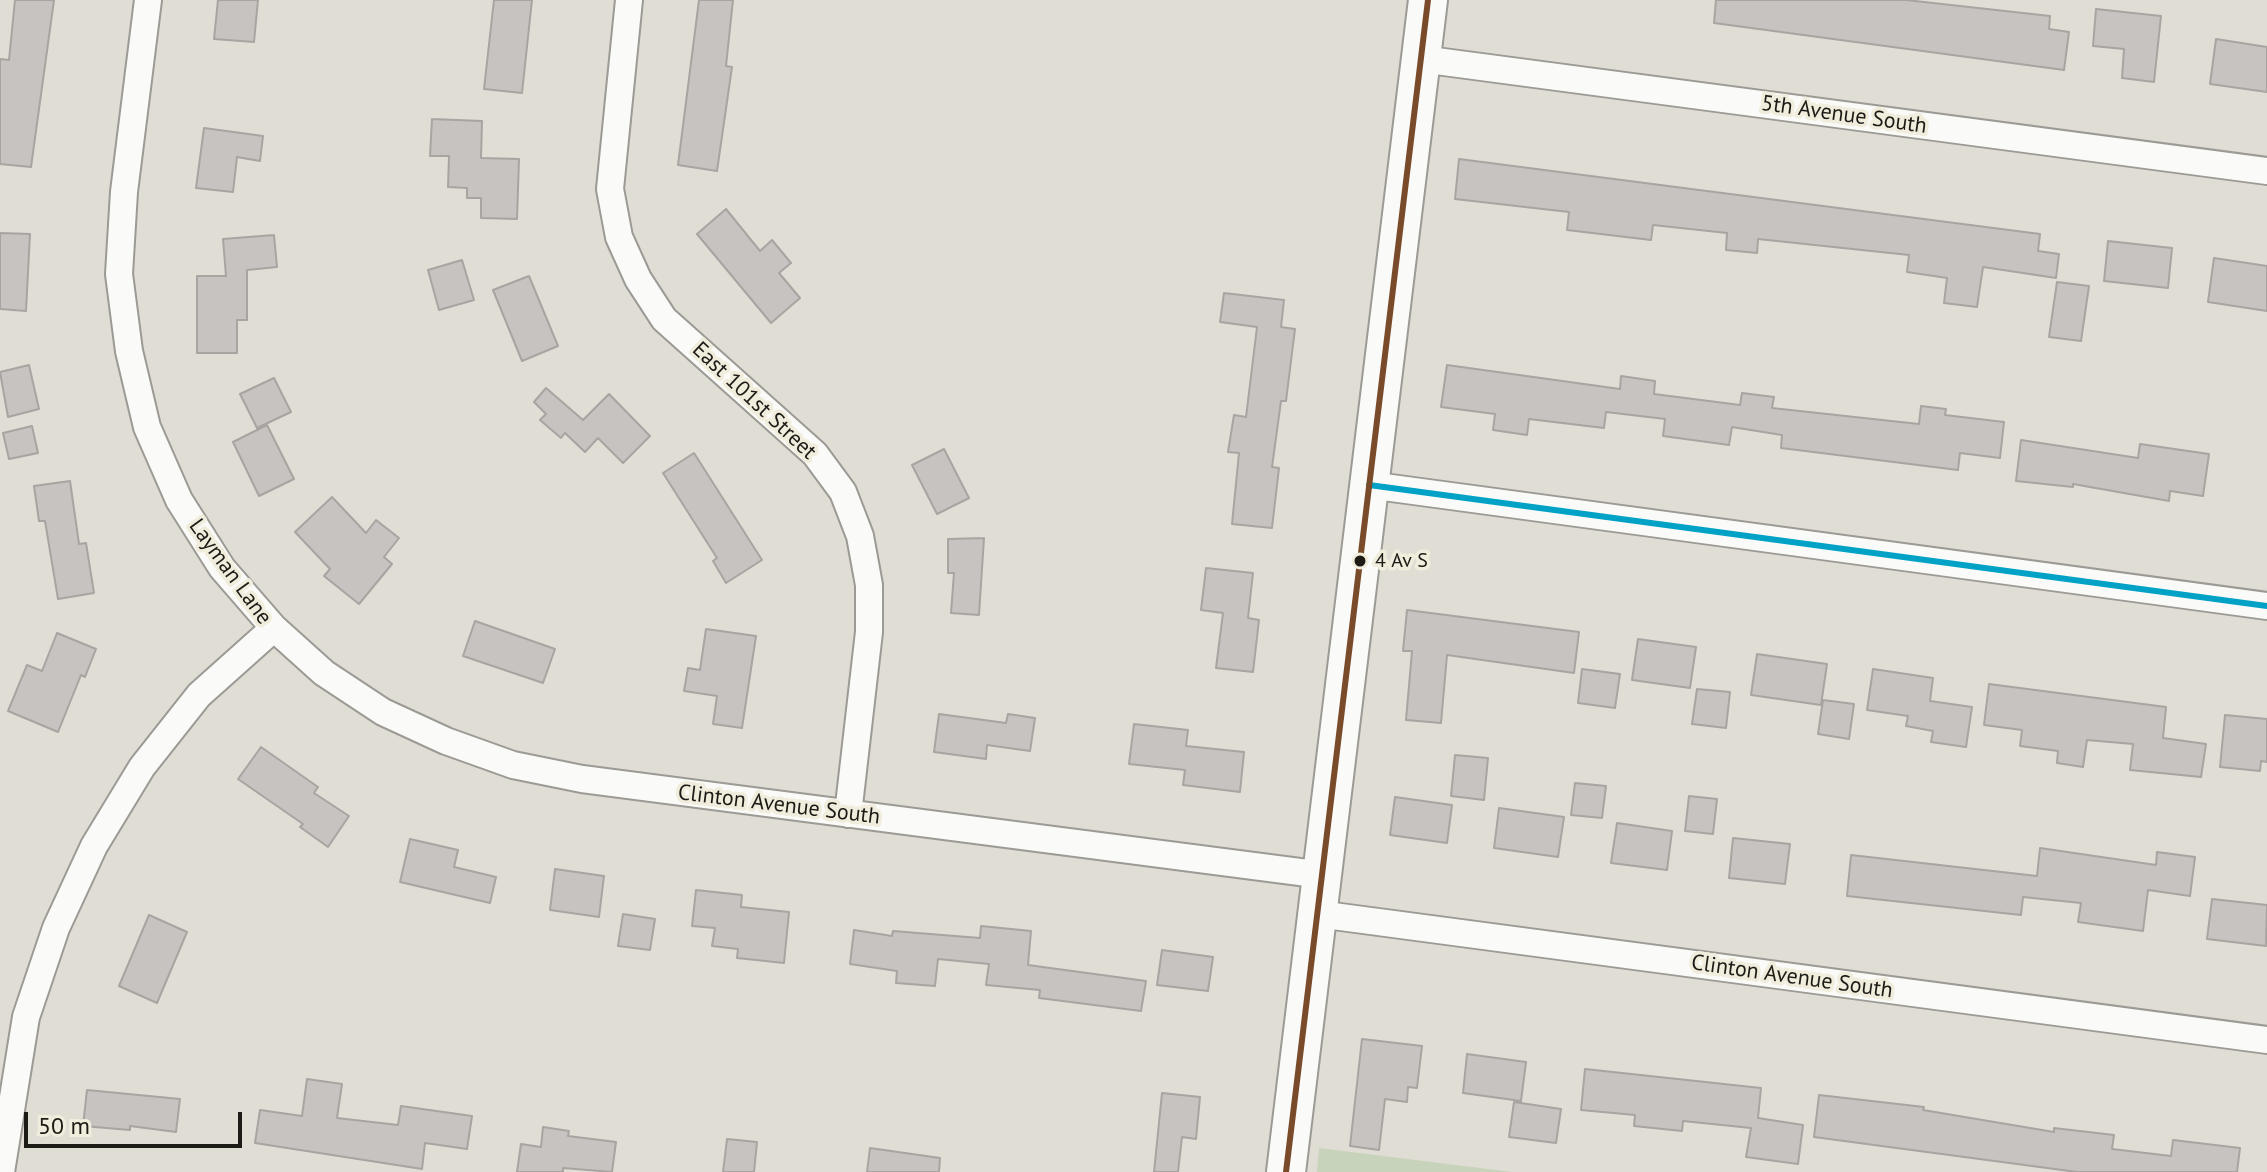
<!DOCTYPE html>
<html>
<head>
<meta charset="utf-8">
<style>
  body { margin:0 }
  #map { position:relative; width:2267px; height:1172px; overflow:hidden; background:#e0ddd5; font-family:"PT Sans",sans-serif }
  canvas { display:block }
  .scale { position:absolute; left:24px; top:1112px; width:218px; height:36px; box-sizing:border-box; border:4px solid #1c1b15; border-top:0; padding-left:10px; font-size:24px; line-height:28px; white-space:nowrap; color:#1c1b15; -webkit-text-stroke:6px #f1eddd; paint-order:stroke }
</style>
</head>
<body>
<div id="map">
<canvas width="2267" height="1172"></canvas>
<div class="scale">50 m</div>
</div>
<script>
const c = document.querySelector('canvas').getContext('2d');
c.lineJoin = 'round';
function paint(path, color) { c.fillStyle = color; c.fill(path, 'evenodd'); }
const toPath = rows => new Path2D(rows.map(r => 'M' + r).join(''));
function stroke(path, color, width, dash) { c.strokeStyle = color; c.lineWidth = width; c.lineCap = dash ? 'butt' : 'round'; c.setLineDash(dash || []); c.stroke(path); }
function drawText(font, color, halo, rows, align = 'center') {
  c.font = font + ' "PT Sans",sans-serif'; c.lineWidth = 7; c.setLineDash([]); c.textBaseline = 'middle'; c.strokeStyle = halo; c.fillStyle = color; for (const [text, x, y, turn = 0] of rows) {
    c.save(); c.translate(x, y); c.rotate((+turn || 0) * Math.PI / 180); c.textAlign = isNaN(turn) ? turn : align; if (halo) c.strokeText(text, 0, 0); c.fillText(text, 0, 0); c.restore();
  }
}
paint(toPath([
  [1319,1148,1512,1172,1317,1172]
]), '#c7d3ba');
const building = toPath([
  [15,0,54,0,31,167,0,164,0,59,9,60,15,0],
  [218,0,258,0,254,42,214,39,218,0],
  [494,0,532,0,522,93,484,89,494,0],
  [699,0,733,0,726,66,732,67,717,171,678,165,699,0],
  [1716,0,1906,0,2050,16,2049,29,2069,32,2064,70,1714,23,1716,0],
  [2096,9,2161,16,2154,82,2122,78,2124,49,2093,46,2096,9],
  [2216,39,2267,47,2267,92,2210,84,2216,39],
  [432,119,482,121,481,158,519,159,517,219,481,218,481,198,467,198,467,188,448,187,449,156,430,156,432,119],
  [204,128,263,136,260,161,237,157,233,192,196,188,204,128],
  [1459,159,2040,234,2038,251,2059,254,2056,278,1983,267,1977,307,1944,303,1947,278,1907,272,1909,255,1758,239,1757,253,1726,250,1727,233,1653,225,1651,240,1567,230,1569,212,1455,199,1459,159],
  [726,209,760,251,772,240,791,263,779,273,800,298,771,323,697,234,726,209],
  [0,233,30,234,26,311,0,309,0,233],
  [274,235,277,267,247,270,247,320,237,320,237,353,197,353,197,276,226,276,223,239,274,235],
  [2108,241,2172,248,2168,288,2104,281,2108,241],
  [2214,258,2267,266,2267,311,2208,302,2214,258],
  [462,260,474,300,439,310,428,270,462,260],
  [529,276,558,346,522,361,493,290,529,276],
  [2057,282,2089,286,2081,341,2049,337,2057,282],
  [1224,293,1284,300,1281,327,1295,329,1286,401,1281,401,1272,467,1279,468,1272,528,1232,524,1239,453,1228,452,1234,415,1246,417,1257,327,1220,322,1224,293],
  [29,365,39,409,8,417,0,372,29,365],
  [1447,365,1620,389,1621,376,1655,381,1654,394,1740,405,1742,393,1774,397,1772,408,1919,424,1921,406,1946,409,1945,415,2004,422,2000,458,1960,453,1958,470,1781,448,1782,435,1732,427,1729,445,1663,436,1665,419,1606,412,1604,428,1529,419,1527,435,1493,430,1495,414,1441,407,1447,365],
  [274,378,291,412,257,428,240,394,274,378],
  [546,388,583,420,609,394,650,436,623,463,598,438,585,452,565,433,561,438,540,420,546,414,534,402,546,388],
  [267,425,294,479,259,496,233,442,267,425],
  [32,426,38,453,9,459,3,433,32,426],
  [2021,440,2138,458,2140,444,2209,454,2203,496,2170,491,2169,501,2073,484,2073,487,2016,481,2021,440],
  [944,449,969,498,937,514,912,465,944,449],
  [694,453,762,560,726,583,713,561,717,558,663,473,694,453],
  [70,481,79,544,86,543,94,593,58,599,45,521,39,521,34,486,70,481],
  [332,497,366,533,376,520,399,538,384,557,392,564,359,604,324,576,330,569,295,532,332,497],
  [984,538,979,615,951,613,954,573,948,573,948,539,984,538],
  [1206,568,1253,573,1248,618,1259,620,1253,672,1216,668,1223,613,1201,610,1206,568],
  [1407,610,1579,632,1574,673,1447,655,1441,723,1406,720,1412,651,1403,651,1407,610],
  [475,621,555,649,543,683,463,656,475,621],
  [706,629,756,636,742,728,713,724,717,696,684,691,688,668,700,670,706,629],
  [57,633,96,649,85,677,81,675,58,732,8,711,27,665,42,671,57,633],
  [1638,639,1696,647,1690,688,1632,680,1638,639],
  [1757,654,1827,664,1821,705,1751,695,1757,654],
  [1582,669,1620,674,1615,708,1578,703,1582,669],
  [1873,669,1933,678,1930,701,1972,707,1966,747,1931,742,1933,731,1906,726,1908,716,1867,710,1873,669],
  [1989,684,2166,707,2163,738,2206,744,2201,777,2130,770,2133,744,2087,740,2083,767,2057,763,2058,751,2020,746,2022,730,1984,725,1989,684],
  [1697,689,1730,692,1726,728,1692,724,1697,689],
  [1823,700,1854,704,1849,739,1818,734,1823,700],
  [939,714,1006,723,1008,714,1035,718,1030,751,987,745,986,759,934,752,939,714],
  [2225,715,2267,719,2267,762,2261,761,2260,771,2220,767,2225,715],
  [1134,724,1188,730,1186,746,1244,752,1240,792,1183,785,1185,770,1129,764,1134,724],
  [261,747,318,787,314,793,349,816,328,847,300,827,303,824,238,779,261,747],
  [1455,755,1488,758,1484,800,1451,796,1455,755],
  [1575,783,1606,786,1602,818,1571,815,1575,783],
  [1689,796,1717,799,1713,834,1685,831,1689,796],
  [1395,797,1452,805,1447,843,1390,835,1395,797],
  [1499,808,1564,817,1558,857,1494,848,1499,808],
  [1617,823,1672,831,1667,870,1611,863,1617,823],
  [1733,838,1790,844,1785,884,1729,878,1733,838],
  [410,839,458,850,454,867,496,877,490,903,400,882,410,839],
  [2040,848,2156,865,2157,852,2195,857,2190,896,2148,890,2143,931,2078,922,2081,903,2023,897,2021,915,1847,896,1851,855,2037,876,2040,848],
  [555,869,604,876,599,917,550,910,555,869],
  [696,890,742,895,741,907,789,912,784,963,737,958,738,949,712,946,715,928,692,926,696,890],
  [2212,899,2267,905,2266,946,2207,939,2212,899],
  [623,914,655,919,650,950,618,946,623,914],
  [149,915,187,932,157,1003,119,986,149,915],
  [981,926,1031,931,1028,965,1146,981,1141,1011,1039,998,1040,990,986,985,989,964,938,959,935,986,896,983,897,971,850,964,854,930,892,936,893,931,980,938,981,926],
  [1162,950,1213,957,1208,991,1157,985,1162,950],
  [1362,1039,1422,1046,1417,1088,1408,1087,1407,1102,1385,1099,1379,1150,1350,1146,1362,1039],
  [1467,1054,1526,1062,1521,1101,1463,1093,1467,1054],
  [1585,1069,1761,1088,1758,1118,1803,1125,1798,1164,1746,1157,1751,1128,1683,1121,1682,1131,1634,1126,1635,1115,1581,1110,1585,1069],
  [307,1079,342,1084,337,1118,398,1125,401,1106,472,1116,467,1149,425,1143,422,1169,255,1143,260,1110,302,1116,307,1079],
  [87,1090,180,1099,176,1132,130,1126,130,1130,83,1126,87,1090],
  [1162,1093,1200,1097,1196,1139,1182,1137,1178,1172,1154,1172,1162,1093],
  [1819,1095,1924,1107,1923,1110,2054,1132,2054,1128,2114,1135,2112,1149,2171,1156,2173,1140,2240,1148,2237,1172,2077,1172,1814,1137,1819,1095],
  [1514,1102,1561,1109,1556,1143,1509,1137,1514,1102],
  [543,1127,569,1131,568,1136,616,1142,612,1172,563,1168,563,1172,517,1172,521,1144,541,1147,543,1127],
  [727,1139,757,1142,754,1172,723,1172,727,1139],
  [870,1148,940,1158,939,1172,867,1172,870,1148]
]);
paint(building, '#c7c3c1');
stroke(building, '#a7a4a2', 2);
const street = toPath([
  [148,0,124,192,119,274,129,351,147,427,179,500,222,568,274,628,324,673,383,712,446,741,513,765,582,779,1323,875],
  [629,0,610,189,619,237,638,279,664,319,815,454,843,492,860,536,869,585,869,632,848,814],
  [1421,59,2267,171],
  [1369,485,2267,606],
  [1318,914,2267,1040],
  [1,1172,26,1017,56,928,94,846,142,767,199,695,274,628]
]);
const secondary = toPath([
  [1286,1172,1428,0]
]);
stroke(street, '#9c9a94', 30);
stroke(secondary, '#9c9a94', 42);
stroke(street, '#fafaf9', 26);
stroke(secondary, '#fafaf9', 38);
stroke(toPath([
  [1369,485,2267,606]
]), '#01a2c5', 6);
stroke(toPath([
  [1286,1172,1428,0]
]), '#7a4b2a', 6);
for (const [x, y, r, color] of [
  [1360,561,7,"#1c1b15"]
]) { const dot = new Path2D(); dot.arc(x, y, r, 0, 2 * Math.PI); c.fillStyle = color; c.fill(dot); stroke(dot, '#f1eddd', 3); }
drawText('20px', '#1c1b15', '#f1eddd', [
  ["4 Av S",1375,561]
], 'left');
drawText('22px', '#1c1b15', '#f1eddd', [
  ["5th Avenue South",1844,115,8],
  ["East 101st Street",754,401,43],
  ["Layman Lane",230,572,54],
  ["Clinton Avenue South",779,805,7],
  ["Clinton Avenue South",1792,977,8]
]);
</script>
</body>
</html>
